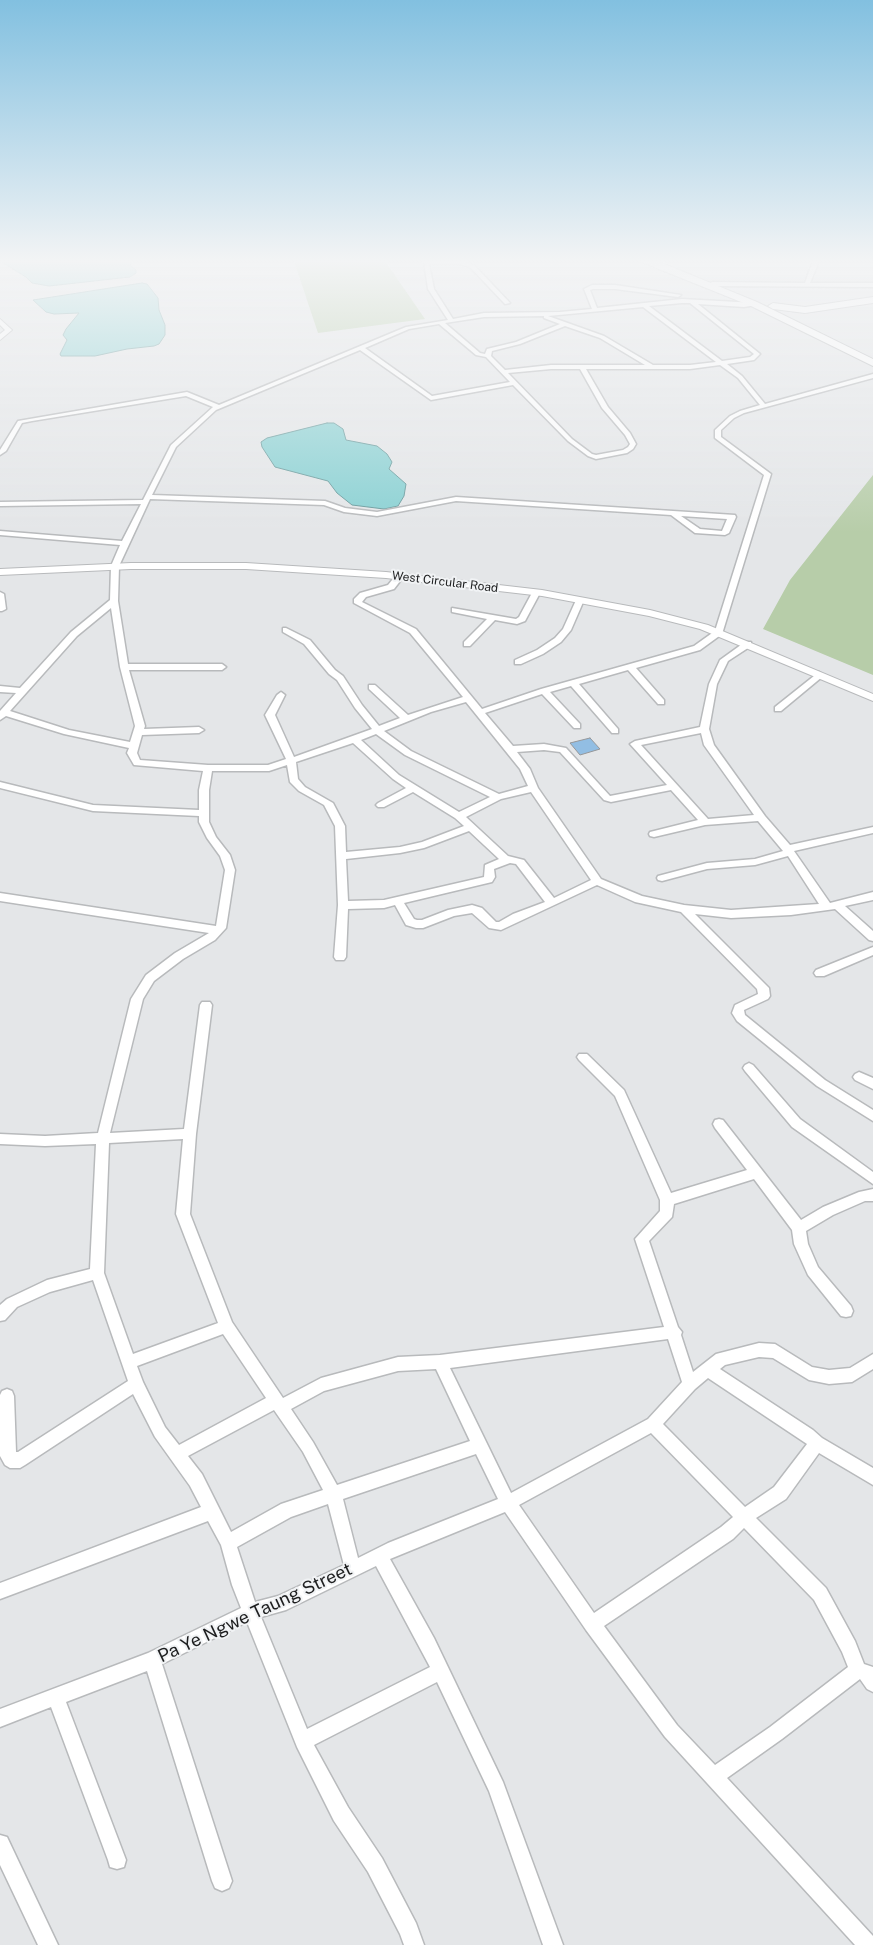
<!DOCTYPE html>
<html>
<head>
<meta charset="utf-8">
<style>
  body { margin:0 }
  canvas { display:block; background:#e4e6e8 }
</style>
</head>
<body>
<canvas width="873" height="1945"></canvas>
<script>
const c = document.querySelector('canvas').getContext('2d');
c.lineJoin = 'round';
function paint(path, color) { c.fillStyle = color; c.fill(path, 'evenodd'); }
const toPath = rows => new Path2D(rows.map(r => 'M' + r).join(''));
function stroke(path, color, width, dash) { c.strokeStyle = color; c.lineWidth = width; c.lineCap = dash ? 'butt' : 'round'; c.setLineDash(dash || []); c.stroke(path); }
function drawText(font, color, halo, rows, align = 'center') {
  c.font = font + ' "Public Sans",sans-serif'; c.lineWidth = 4; c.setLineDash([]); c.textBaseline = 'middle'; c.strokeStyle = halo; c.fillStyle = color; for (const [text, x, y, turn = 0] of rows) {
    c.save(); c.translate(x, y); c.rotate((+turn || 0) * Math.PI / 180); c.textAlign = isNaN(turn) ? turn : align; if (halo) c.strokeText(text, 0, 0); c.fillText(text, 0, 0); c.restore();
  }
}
paint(toPath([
  [294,261,385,261,425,319,318,333],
  [873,475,873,675,763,629,790,580]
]), '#b7cda9');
const water = toPath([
  [0,261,133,261,130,265,136,270,136,273,130,277,49,286,32,283,26,277,0,261],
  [142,283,147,284,158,298,159,310,165,325,165,335,159,344,154,346,127,349,95,356,61,356,60,354,67,340,63,335,66,329,79,313,54,314,46,312,33,300,142,283],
  [327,423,334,423,343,429,346,440,377,446,387,454,392,462,389,469,406,484,404,496,398,506,384,509,352,505,337,493,328,481,275,467,262,447,261,442,267,438,327,423]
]);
paint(water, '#8ad1d3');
stroke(water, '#699b9d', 1);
const building = toPath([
  [590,738,600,749,580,755,570,743,590,738]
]);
paint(building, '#92bee3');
stroke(building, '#959799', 1);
const minor = toPath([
  [424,261,460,261,474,265,510,303,505,304,470,267,459,264,429,264,434,289,453,319,484,313,560,312,592,309,584,289,592,285,615,285,681,295,678,297,615,289,593,289,590,290,597,308,682,299,756,303,756,305,744,307,698,304,760,354,754,360,727,364,742,376,765,404,873,374,873,378,744,413,734,418,721,430,721,437,771,474,722,634,700,650,636,668,664,700,664,704,658,704,628,670,579,684,618,729,618,733,612,733,571,686,550,692,580,724,580,728,574,728,542,694,485,713,513,746,544,744,566,748,610,796,667,785,630,744,635,741,700,727,709,684,720,660,745,642,751,642,751,646,728,661,717,684,709,729,714,745,765,816,790,845,873,827,873,833,794,851,830,903,873,892,873,900,845,906,873,931,873,941,869,940,835,909,791,915,731,918,695,914,769,988,770,996,768,999,744,1010,745,1015,825,1080,873,1110,873,1121,817,1086,737,1021,732,1013,735,1005,758,994,757,989,681,912,635,902,597,885,501,930,489,928,472,913,454,916,423,928,416,928,406,925,395,905,384,908,348,909,346,957,344,960,336,960,334,957,338,905,335,826,324,805,299,791,290,782,287,765,269,771,212,771,209,790,209,822,216,837,230,855,235,870,226,928,215,940,183,959,154,981,143,999,110,1133,184,1129,200,1005,202,1002,210,1002,212,1005,196,1134,190,1214,232,1322,283,1398,321,1378,398,1357,440,1355,664,1327,635,1239,660,1211,660,1200,615,1096,579,1060,577,1057,579,1054,587,1054,624,1090,671,1193,747,1170,715,1128,713,1124,715,1120,719,1119,723,1120,801,1220,823,1207,859,1192,873,1189,873,1201,865,1201,833,1215,806,1231,808,1244,818,1267,851,1306,853,1311,851,1316,846,1317,841,1316,808,1275,794,1244,792,1230,754,1179,674,1204,672,1217,649,1241,678,1327,682,1332,681,1335,693,1372,716,1354,759,1343,775,1344,812,1367,829,1370,850,1368,873,1354,873,1369,852,1382,829,1384,809,1380,773,1358,759,1357,725,1365,720,1369,813,1430,822,1438,873,1468,873,1485,819,1453,786,1499,756,1518,826,1588,855,1641,864,1664,873,1667,873,1692,867,1689,860,1679,782,1739,727,1778,873,1936,873,1945,855,1945,665,1737,586,1630,505,1512,390,1559,434,1638,503,1782,563,1945,543,1945,489,1791,437,1682,314,1745,348,1807,382,1858,416,1923,424,1945,404,1945,400,1934,368,1872,334,1821,297,1747,247,1622,162,1664,232,1881,229,1888,222,1891,215,1888,212,1881,147,1671,66,1702,126,1860,124,1867,117,1869,110,1867,108,1860,51,1707,0,1727,0,1709,148,1653,241,1608,232,1585,221,1545,208,1521,0,1599,0,1583,201,1507,190,1486,155,1437,133,1394,25,1465,20,1468,10,1468,5,1465,0,1456,0,1395,2,1391,7,1389,12,1391,14,1396,16,1452,18,1452,128,1381,93,1280,50,1292,17,1307,5,1320,0,1321,0,1305,7,1299,47,1280,90,1269,96,1144,45,1146,0,1144,0,1134,45,1136,98,1133,131,999,146,975,175,953,209,933,0,901,0,893,216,926,225,870,220,856,207,838,199,822,199,816,93,811,0,788,0,782,93,805,199,810,199,790,203,771,134,765,127,753,129,748,64,734,6,716,0,720,0,711,16,693,0,692,0,686,20,688,71,632,110,600,111,566,120,545,0,535,0,531,122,541,141,504,0,506,0,502,143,500,171,445,213,407,186,396,32,421,22,423,6,451,0,455,0,450,18,421,187,392,219,405,406,327,448,320,428,289,424,261],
  [682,303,690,303,754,354,750,357,722,361,649,306,682,303],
  [643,307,716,362,690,365,653,365,604,336,548,316,643,307],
  [544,316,544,318,560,324,516,342,487,349,485,354,480,353,445,323,484,317,544,316],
  [439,324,476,355,486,357,510,382,432,396,365,348,409,329,439,324],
  [565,326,600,338,645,365,551,365,505,370,491,356,492,351,520,344,565,326],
  [360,350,431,400,513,385,568,441,588,456,596,459,627,453,633,449,636,444,630,433,608,407,586,369,690,369,720,365,738,378,760,405,740,411,730,416,715,430,715,438,764,475,715,631,694,646,541,689,482,709,416,629,362,602,366,597,394,589,404,576,400,574,397,574,388,585,360,593,354,599,354,603,410,633,463,697,408,715,375,685,369,685,369,689,400,718,379,726,362,705,343,676,335,670,310,640,286,628,283,628,283,632,304,644,329,674,337,680,355,708,372,729,294,757,275,715,285,695,281,692,277,695,265,715,286,759,268,765,208,765,140,760,137,753,142,735,199,733,204,730,199,727,144,729,145,726,129,670,222,670,226,667,222,664,128,664,118,601,119,566,150,499,324,505,344,512,377,516,456,501,671,515,695,533,725,535,729,533,736,517,735,515,456,497,377,512,345,508,325,501,152,495,176,447,216,410,360,350],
  [551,369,580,369,602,408,625,435,630,444,628,447,623,450,596,455,592,454,572,439,508,373,551,369],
  [681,516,727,519,722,531,700,529,681,516],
  [111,608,120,667,135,726,130,742,69,730,10,711,77,636,111,608],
  [466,702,520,769,528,786,499,794,411,751,384,731,431,712,466,702],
  [701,733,704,745,754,815,708,819,641,745,701,733],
  [376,734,405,755,490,797,459,812,399,775,361,740,376,734],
  [353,743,393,779,406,788,378,803,376,805,378,807,384,807,413,792,455,818,464,826,422,842,400,847,346,852,345,826,333,803,305,787,298,779,296,762,353,743],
  [544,750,560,752,604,800,611,802,671,790,698,820,650,832,649,834,650,836,654,837,705,825,758,821,783,851,755,859,707,863,658,876,657,878,658,880,662,881,707,869,755,865,788,856,819,904,731,910,684,905,642,896,601,879,538,788,530,769,517,752,544,750],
  [531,792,591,880,554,898,524,860,508,856,466,817,501,799,531,792],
  [469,831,499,859,485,865,484,877,384,900,348,901,346,859,400,853,424,848,469,831],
  [510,863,516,864,545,902,513,914,499,922,496,922,482,908,472,905,448,910,422,920,417,920,414,919,404,903,492,882,495,877,494,869,510,863],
  [183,1139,176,1214,218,1323,133,1354,104,1273,109,1143,183,1139],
  [223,1334,266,1398,179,1445,165,1427,143,1382,137,1366,223,1334],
  [668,1339,682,1382,648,1419,511,1493,450,1368,668,1339],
  [436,1369,470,1441,337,1485,313,1442,291,1409,324,1391,398,1371,436,1369],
  [708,1378,807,1444,774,1487,745,1507,663,1424,695,1389,708,1378],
  [274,1410,303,1452,323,1490,281,1504,231,1532,202,1474,188,1456,274,1410],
  [651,1433,733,1517,721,1527,594,1613,519,1505,651,1433],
  [476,1454,498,1499,388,1543,358,1558,343,1499,476,1454],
  [328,1504,344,1565,278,1596,255,1602,237,1547,291,1517,328,1504],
  [744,1528,814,1600,842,1652,848,1667,770,1727,715,1765,677,1725,604,1626,733,1539,744,1528],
  [376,1566,430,1667,307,1729,261,1617,286,1610,376,1566],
  [813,261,819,261,810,283,873,283,873,287,712,286,709,284,712,282,805,283,813,261],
  [533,591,540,593,525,621,517,624,495,620,470,646,464,646,464,642,487,619,452,612,452,608,516,619,519,617,533,591],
  [0,592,4,594,6,609,2,611,0,611,0,592],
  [577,598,584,600,571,630,561,642,543,654,521,664,515,664,515,660,537,650,555,638,563,629,577,598],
  [819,672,823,675,822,677,781,711,775,711,775,707,819,672],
  [873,947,873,955,824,976,816,976,814,973,816,970,873,947],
  [749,1063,753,1065,800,1119,873,1172,873,1184,792,1127,745,1071,743,1068,745,1065,749,1063],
  [859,1072,873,1078,873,1089,855,1080,853,1077,855,1074,859,1072],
  [0,1835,7,1837,58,1945,38,1945,0,1865,0,1835]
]);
const tertiary = toPath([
  [0,319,12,330,0,340,0,334,5,330,0,325,0,319],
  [131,563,246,563,386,572,542,590,650,610,708,625,873,694,873,701,700,629,649,616,542,596,386,578,246,569,131,569,0,575,0,569,131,563]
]);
const trunk = toPath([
  [639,261,652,261,662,263,757,302,873,359,873,366,751,306,639,261],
  [873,297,873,303,805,313,773,309,768,306,773,303,805,307,873,297]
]);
stroke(minor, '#b8babc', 3);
stroke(tertiary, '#b8babc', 2);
stroke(trunk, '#b8babc', 2);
paint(minor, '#fff');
paint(tertiary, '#fff');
paint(trunk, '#fff');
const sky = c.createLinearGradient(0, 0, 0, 533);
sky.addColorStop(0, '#82c0e0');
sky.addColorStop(0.49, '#f3f4f5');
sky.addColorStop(1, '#f3f4f500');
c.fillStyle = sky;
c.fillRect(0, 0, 873, 533);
drawText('12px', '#1d1e1f', '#f1f3f5', [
  ["West Circular Road",445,582,7]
]);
drawText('18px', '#1d1e1f', '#f1f3f5', [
  ["Pa Ye Ngwe Taung Street",255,1613,-25]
]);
</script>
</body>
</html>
